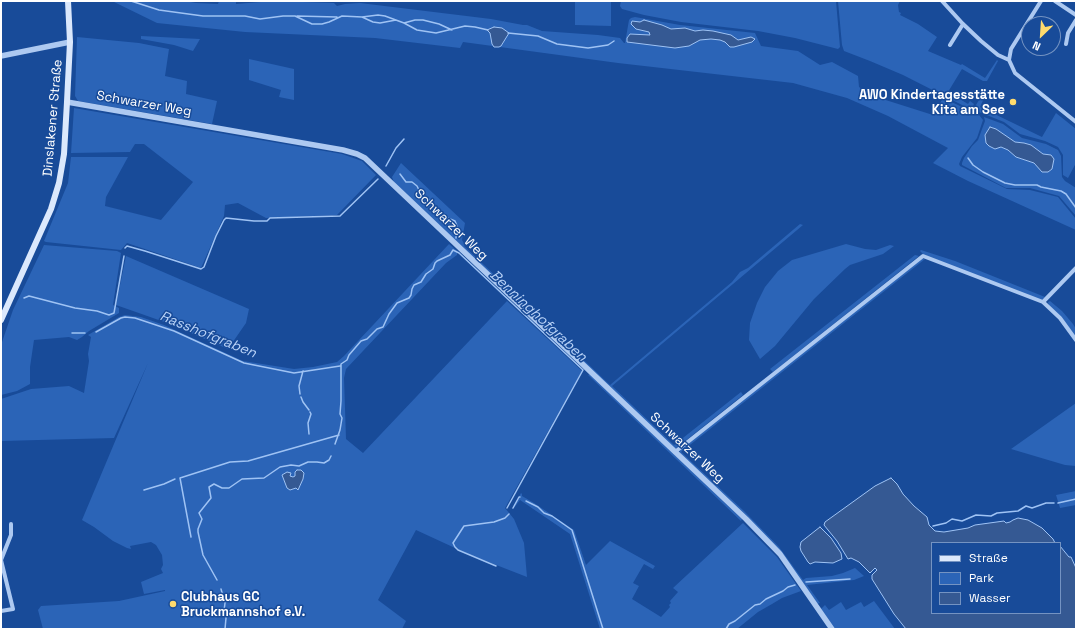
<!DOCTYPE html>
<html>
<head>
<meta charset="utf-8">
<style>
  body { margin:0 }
  #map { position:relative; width:1077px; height:630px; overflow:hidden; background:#184b99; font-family:"Space Grotesk",sans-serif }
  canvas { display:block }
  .frame { position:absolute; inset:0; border:2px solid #fff; pointer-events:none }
  .legend { position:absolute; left:931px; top:542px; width:130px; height:72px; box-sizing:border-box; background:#184b99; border:1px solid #7493c2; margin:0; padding:5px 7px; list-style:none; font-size:12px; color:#fff }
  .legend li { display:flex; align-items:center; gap:8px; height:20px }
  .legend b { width:20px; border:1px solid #7493c2 }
  .north { position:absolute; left:1021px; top:16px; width:40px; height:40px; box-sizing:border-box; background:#184b99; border:1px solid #7493c2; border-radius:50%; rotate:205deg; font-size:11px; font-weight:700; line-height:16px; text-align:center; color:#fff }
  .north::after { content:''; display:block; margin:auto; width:14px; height:18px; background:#ffdb6d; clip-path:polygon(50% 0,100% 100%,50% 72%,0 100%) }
</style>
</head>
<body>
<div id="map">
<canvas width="1077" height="630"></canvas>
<div class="frame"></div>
<ul class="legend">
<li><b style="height:5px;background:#dbe8fc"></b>Straße</li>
<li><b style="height:11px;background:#2b64b7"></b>Park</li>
<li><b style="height:11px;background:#355993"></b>Wasser</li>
</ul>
<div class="north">N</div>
</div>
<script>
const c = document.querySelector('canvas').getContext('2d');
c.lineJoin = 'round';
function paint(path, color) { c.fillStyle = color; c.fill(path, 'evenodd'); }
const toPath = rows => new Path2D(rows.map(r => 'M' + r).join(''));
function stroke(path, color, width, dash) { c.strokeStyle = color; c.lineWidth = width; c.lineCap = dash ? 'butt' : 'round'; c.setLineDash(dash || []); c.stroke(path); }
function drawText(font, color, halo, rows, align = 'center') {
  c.font = font + ' "Space Grotesk",sans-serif'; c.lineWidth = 3; c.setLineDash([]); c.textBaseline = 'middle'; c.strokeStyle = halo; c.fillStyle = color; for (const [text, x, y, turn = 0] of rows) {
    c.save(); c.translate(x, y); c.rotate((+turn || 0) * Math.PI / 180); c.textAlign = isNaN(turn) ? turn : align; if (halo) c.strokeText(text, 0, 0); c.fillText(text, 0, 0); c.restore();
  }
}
paint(toPath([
  [112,1,185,1,196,3,218,4,219,1,236,1,236,4,273,1,334,3,337,6,345,4,360,3,491,19,523,25,527,25,542,31,598,35,620,38,624,43,625,43,629,20,631,18,635,17,680,25,755,33,761,46,798,51,820,65,832,62,858,76,859,87,873,96,933,115,943,98,979,115,983,120,977,138,962,157,959,164,960,166,1007,189,1030,190,1058,197,1076,219,1076,230,968,181,933,163,948,148,888,116,847,98,793,83,618,63,463,42,460,48,375,38,245,32,157,23],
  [575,1,611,1,611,26,575,25],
  [621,1,836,1,840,47,838,49,795,38,758,31,681,22,644,15,622,9,620,6],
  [838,1,900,1,898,5,899,12,901,13,900,15,918,24,937,37,928,51,961,65,962,64,985,78,997,60,998,61,987,81,983,81,962,69,948,92,968,104,970,101,974,104,973,106,969,108,966,107,903,75,870,61,844,51,842,45],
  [141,36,200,39,193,51,174,45,141,39],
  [77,37,139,43,169,49,165,76,187,81,186,94,217,101,212,124,78,101,75,96],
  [249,59,294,69,294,100,279,97,281,90,249,80],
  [982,95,985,96,980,107,1042,137,1056,113,1076,129,1076,163,1068,178,1063,175,1063,155,1058,147,1045,141,1020,134,1004,122,979,112,976,105],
  [74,108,342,154,362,161,376,175,337,215,266,218,238,203,225,205,224,216,201,268,127,243,121,250,46,242,44,241,68,183,71,157,128,157,106,197,105,206,161,220,193,182,144,144,135,144,130,152,71,153],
  [984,117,1003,124,1022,138,1046,144,1058,150,1061,156,1062,177,1065,181,1076,188,1076,216,1059,196,1030,188,1006,188,962,165,962,163,964,158,972,146,978,140,985,121],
  [996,129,1015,142,1024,143,1031,145,1043,154,1051,155,1035,165,1034,163,1016,157,1008,150,1001,147],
  [401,163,465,223,462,240,465,245,464,246,610,385,732,282,740,272,748,268,800,224,803,225,612,386,674,445,741,392,743,395,675,449,395,185,392,177],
  [449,244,457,251,457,255,446,263,346,369,344,378,346,439,363,453,507,301,582,371,505,508,514,519,524,543,527,577,468,554,416,530,378,600,406,621,402,629,43,629,38,610,41,606,119,601,165,591,165,590,144,594,141,582,163,573,161,569,163,565,162,555,156,545,151,542,130,546,131,549,127,548,113,541,94,527,82,520,148,363,114,438,1,441,1,399,31,389,69,386,84,393,89,361,88,354,91,337,88,335,119,317,125,315,141,317,164,325,243,361,294,369,313,367,337,362,344,356],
  [846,244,865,249,876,250,890,245,894,246,883,254,850,265,845,269,814,299,775,346,760,359,749,340,750,323,757,303,765,287,778,271,792,260],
  [44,245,117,251,121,253,113,305,119,308,119,313,89,331,82,337,77,340,69,337,34,340,30,367,30,384,17,391,1,395,1,345,13,310],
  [921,250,955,261,1045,297,1042,300,1040,300,924,255,920,251],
  [915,255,919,256,773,372,770,369],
  [126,256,249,309,246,323,228,349,170,324,116,305],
  [922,259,925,259,681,452,744,511,779,547,803,580,806,578,832,576,843,573,855,568,864,576,854,580,807,585,820,603,817,604,782,554,680,453,680,451,681,449],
  [1050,301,1062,311,1073,324,1076,329,1076,337,1061,317,1049,306,1048,302],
  [590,374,742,519,741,521,588,375],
  [1076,403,1076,466,1065,465,1011,449],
  [1076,491,1076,505,1060,508,1056,495],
  [521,493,522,494,522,496,534,503,574,530,586,565,610,541,655,566,653,569,644,564,633,583,639,586,632,599,661,617,670,607,669,605,671,603,670,601,678,592,673,588,743,523,777,557,801,591,782,598,772,604,758,612,737,629,600,629,570,534,520,500,513,509,512,509],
  [874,601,895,629,835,629,821,609,825,605,829,610,841,602,846,610,861,602,864,607]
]), '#2b64b7');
const water = toPath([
  [644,20,662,25,671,29,685,28,695,31,703,30,713,31,731,35,738,40,751,37,755,39,752,42,734,47,730,47,725,42,720,40,711,39,700,40,689,46,675,48,627,42,627,38,630,34,650,35,649,32,636,29,631,24,632,21,640,22,644,20],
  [494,27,502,28,509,33,501,46,499,47,494,47,492,44,490,33,487,30,494,27],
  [990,127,996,129,1015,142,1024,143,1031,145,1043,154,1051,155,1054,159,1052,169,1048,172,1042,172,1034,163,1016,157,1008,150,1001,147,995,149,989,146,986,143,985,135,990,127],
  [297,470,301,470,304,473,303,479,298,490,296,488,290,490,287,488,282,475,287,472,291,473,290,476,293,477,295,476,295,472,297,470],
  [891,478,897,484,903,494,914,506,927,517,929,525,935,531,944,532,968,528,975,525,1004,521,1006,523,1010,522,1013,520,1018,518,1028,520,1042,528,1053,539,1055,543,932,543,932,613,1060,613,1060,546,1069,557,1071,557,1076,568,1076,629,906,629,894,614,872,579,872,575,877,570,875,568,870,573,859,562,851,558,848,559,837,541,824,525,825,522,875,486,891,478],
  [820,527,831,538,841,553,842,559,833,563,815,562,810,564,808,562,801,551,800,547,801,542,820,527]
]);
paint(water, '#355993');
stroke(water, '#9fc3f4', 1);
stroke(toPath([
  [131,1,159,10,203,16,245,16,260,19,283,16,295,16,312,24,322,24,329,22,342,16,362,17,373,22,380,23,396,20],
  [297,16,337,17],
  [362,17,378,15,385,16,404,23,417,30,436,33,465,26,475,27,488,30],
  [404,23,415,20,423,20,439,24,452,30],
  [508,33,538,36,557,44,588,48,608,45,614,41],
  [968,158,973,165,983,172,1005,183,1015,185,1037,185,1041,187,1061,191,1066,194,1076,208],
  [386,166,396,148,404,139],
  [400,174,406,182,412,182,417,186,421,194,430,200,434,209,441,213,445,217,455,221,457,226,456,238],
  [125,248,127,246,145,251,201,269,204,267,216,236,224,220,226,218,254,221,267,221,270,218,340,216,378,179],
  [24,298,29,296,75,308,97,311,109,315,114,313,124,256],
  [96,332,121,318,125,317,135,318,174,331,244,363,294,373,340,366],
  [72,333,85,333],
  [300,394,299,386,303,371],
  [301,397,303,402,309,410],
  [309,434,308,423,311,414,310,412],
  [335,444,340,430,342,418,340,414,341,401,341,364,347,360,349,355,361,341,367,339,377,329,383,327,389,314,397,303,409,298,411,295,412,289,414,285,421,282,426,274,433,269,435,263,437,261,450,255,453,250,459,253,583,370,507,508],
  [144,490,164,484,175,479],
  [526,501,538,507,544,513,552,516,572,530,603,629],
  [1058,503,1076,499],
  [513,508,519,497,520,497],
  [933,526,946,523,952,519,962,521,976,515,991,516,997,513,1018,511,1026,506,1032,508,1046,503,1054,503],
  [191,537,180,478,230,462,248,461,339,435],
  [496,566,458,550,455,547,453,543,464,526,494,522,505,518,509,514],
  [217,580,203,555,198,532,198,529,202,519,199,513,211,498,209,487,214,484,222,488,229,488,242,479,264,478,280,467,291,465,299,466,308,462,317,462,324,463,329,460,331,456],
  [806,582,850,579],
  [221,589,225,603,224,611,226,618,225,629],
  [726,629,729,624,735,621,755,605,760,604,766,599,783,591,788,587,795,585]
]), '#9fc3f4', 1.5);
stroke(toPath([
  [942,1,963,24,981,41,998,55,1009,60],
  [1041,1,1011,49,1009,60,1015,73,1076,122],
  [1055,1,1076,15],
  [1066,44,1068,33,1076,20],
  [950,45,963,24],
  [1043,302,1076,268],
  [675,452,923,256,1043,302,1060,318,1076,340],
  [1,611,13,609,1,560,11,535,11,524]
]), '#adc9f1', 4);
stroke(toPath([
  [1,56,70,42],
  [67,102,343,150,357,154,365,158,746,519,780,554,832,629]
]), '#adc9f1', 5.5);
stroke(toPath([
  [1,320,51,209,59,183,64,154,67,102,70,42,68,1]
]), '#dbe8fc', 6);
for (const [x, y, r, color] of [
  [1013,102,4,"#ffdb6d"],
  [173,604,4,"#ffdb6d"]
]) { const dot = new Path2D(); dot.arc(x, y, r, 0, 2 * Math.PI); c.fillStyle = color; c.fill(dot); stroke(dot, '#184b99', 1.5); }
drawText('bold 13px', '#fff', '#184b99', [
  ["AWO Kindertagesstätte",1005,95],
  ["Kita am See",1005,110],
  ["Clubhaus GC",181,597,"left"],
  ["Bruckmannshof e.V.",181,612,"left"]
], 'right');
drawText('13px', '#fff', '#184b99', [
  ["Schwarzer Weg",144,104,10],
  ["Dinslakener Straße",53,118,-85],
  ["Schwarzer Weg",451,225,44],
  ["Schwarzer Weg",687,448,43]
]);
drawText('italic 14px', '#b9d3f8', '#184b99', [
  ["Benninghofgraben",538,316,43],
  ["Rasshofgraben",208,335,22]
]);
</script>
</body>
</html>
